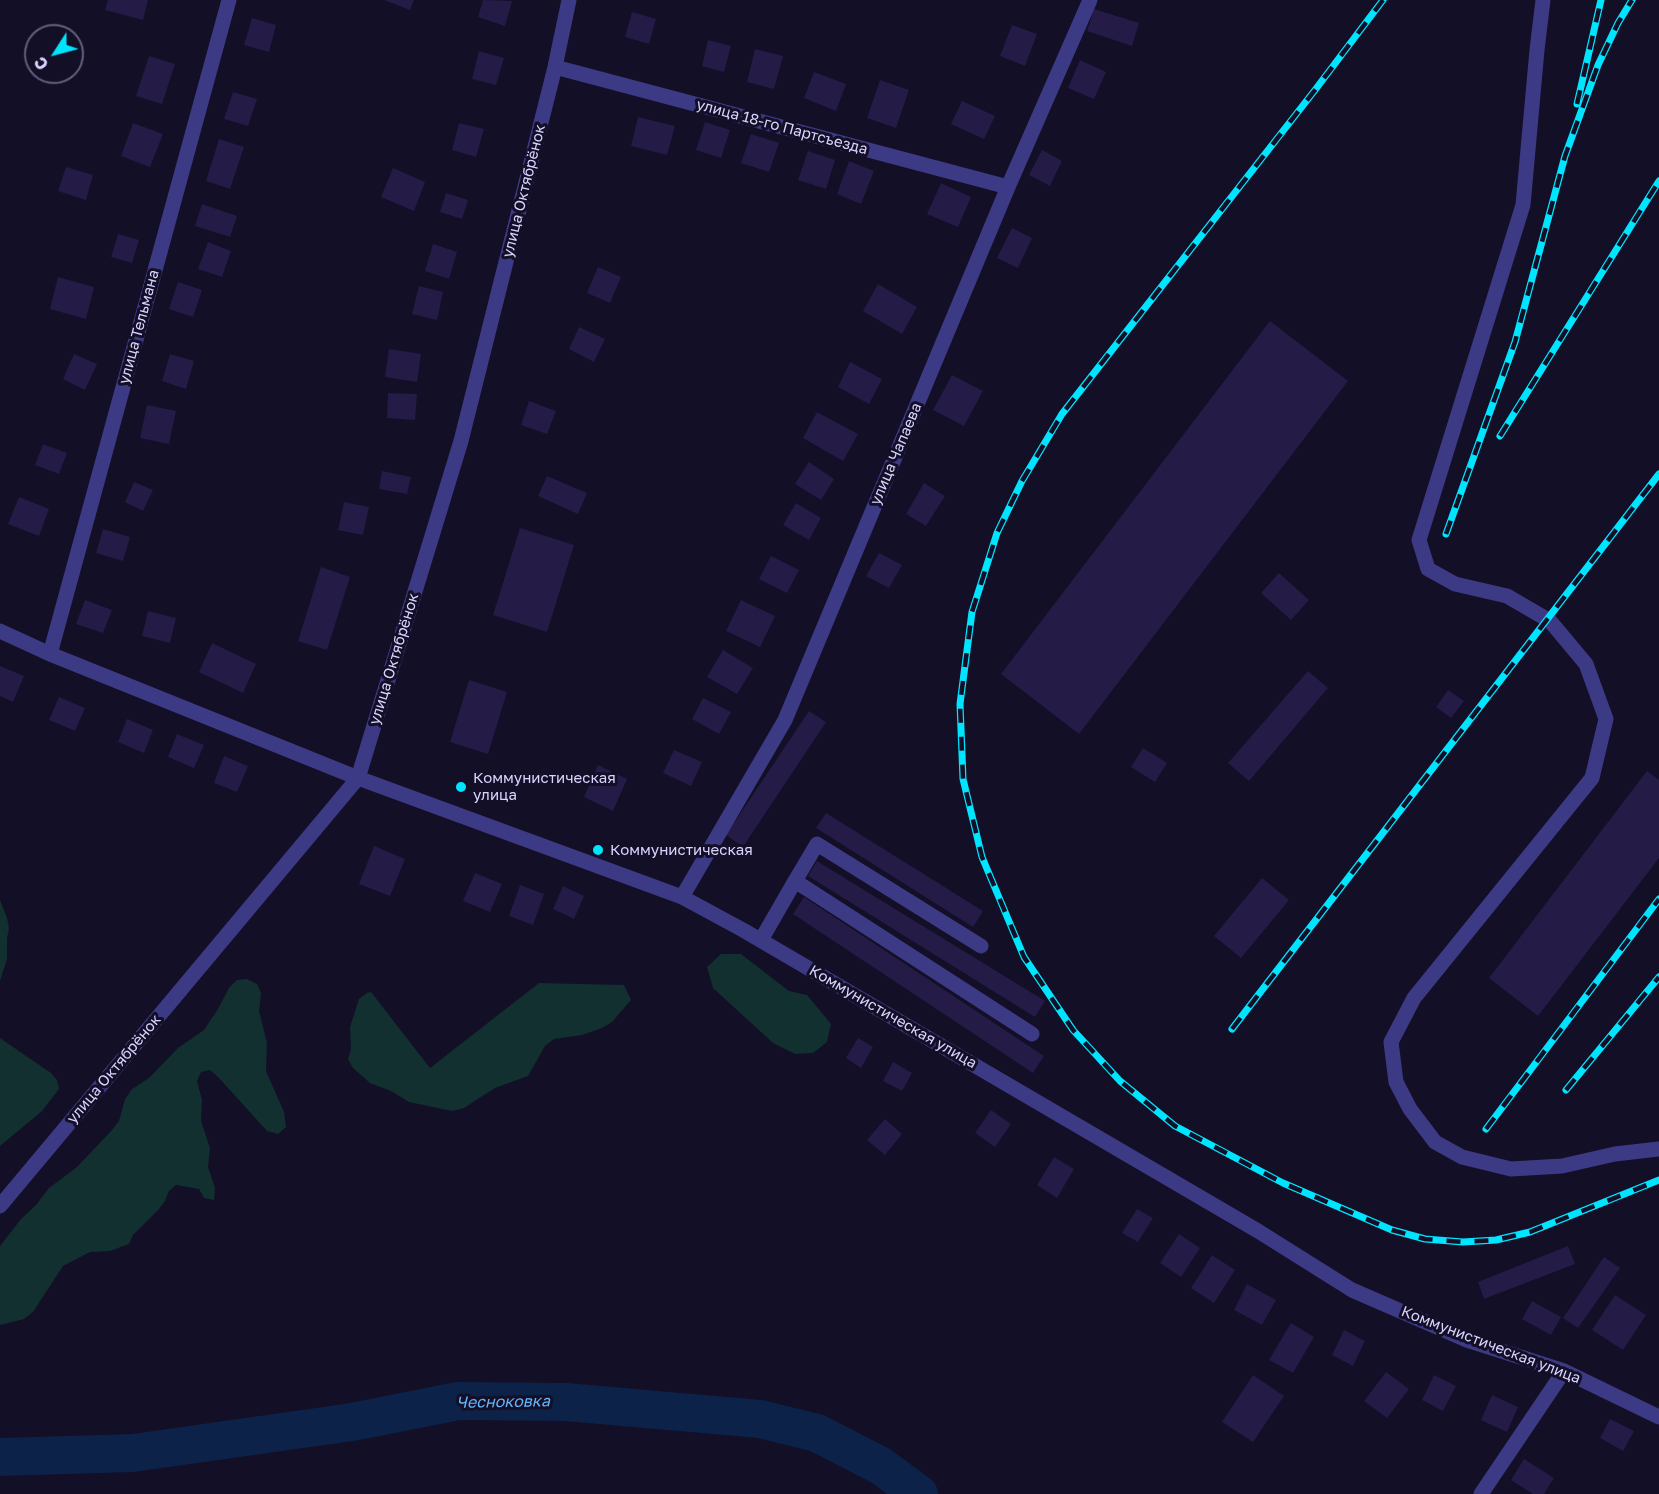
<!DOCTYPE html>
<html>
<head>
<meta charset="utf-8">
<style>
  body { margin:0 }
  #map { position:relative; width:1659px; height:1494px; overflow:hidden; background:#130f26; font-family:"Golos Text",sans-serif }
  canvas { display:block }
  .north { position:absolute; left:24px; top:24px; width:60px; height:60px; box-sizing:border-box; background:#130f26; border:2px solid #625e7d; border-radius:50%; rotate:234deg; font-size:16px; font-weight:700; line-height:24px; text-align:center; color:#d9d4ff }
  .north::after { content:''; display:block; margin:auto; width:21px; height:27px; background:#00e5ff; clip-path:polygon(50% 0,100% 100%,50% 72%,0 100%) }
</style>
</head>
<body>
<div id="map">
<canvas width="1659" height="1494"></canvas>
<div class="north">С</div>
</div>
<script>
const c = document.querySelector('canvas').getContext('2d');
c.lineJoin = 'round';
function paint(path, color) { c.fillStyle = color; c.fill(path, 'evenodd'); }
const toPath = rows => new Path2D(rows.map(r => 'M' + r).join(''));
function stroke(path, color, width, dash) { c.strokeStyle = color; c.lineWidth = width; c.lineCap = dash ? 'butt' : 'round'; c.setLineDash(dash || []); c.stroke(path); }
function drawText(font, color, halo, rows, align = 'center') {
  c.font = font + ' "Golos Text",sans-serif'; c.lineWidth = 6; c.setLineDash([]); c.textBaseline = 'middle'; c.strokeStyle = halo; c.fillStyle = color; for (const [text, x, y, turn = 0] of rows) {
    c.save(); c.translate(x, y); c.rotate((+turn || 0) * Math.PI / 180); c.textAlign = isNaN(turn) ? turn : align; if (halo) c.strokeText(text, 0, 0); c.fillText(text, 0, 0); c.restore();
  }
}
paint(toPath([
  [0,900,7,918,9,928,7,939,7,959,0,981],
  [721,954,741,954,789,991,807,995,831,1024,827,1042,813,1053,795,1054,773,1043,713,988,707,967],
  [247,979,257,984,261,993,259,1011,267,1043,266,1071,284,1112,286,1127,278,1134,267,1131,219,1078,210,1070,201,1072,197,1081,202,1100,201,1121,210,1148,208,1167,215,1188,214,1200,204,1198,199,1189,176,1185,169,1191,165,1201,159,1209,133,1235,129,1244,110,1251,90,1252,63,1266,33,1312,24,1319,0,1325,0,1246,21,1219,36,1205,49,1188,77,1167,112,1130,119,1121,125,1099,132,1089,149,1078,178,1048,204,1030,218,1009,229,988,237,980],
  [539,983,624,985,631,1000,612,1022,602,1028,582,1035,554,1039,545,1046,528,1076,495,1088,464,1108,452,1111,409,1102,391,1091,370,1083,353,1068,348,1059,351,1049,350,1027,359,999,367,993,371,992,430,1068],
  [0,1038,51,1073,57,1080,59,1089,42,1111,0,1146]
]), '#12302f');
stroke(toPath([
  [0,1457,133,1453,352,1422,458,1401,566,1402,760,1419,817,1433,881,1466,919,1494]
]), '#0c2248', 38);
paint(toPath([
  [108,0,148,0,143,20,105,10],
  [384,0,414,0,410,10],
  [483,0,512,1,505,26,478,17],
  [1094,9,1139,23,1132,46,1087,31],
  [632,12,656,19,649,44,625,37],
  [252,18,276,25,269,52,244,45],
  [1012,25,1037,34,1025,66,1000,56],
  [708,40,731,46,724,72,702,66],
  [755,49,783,56,774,89,747,82],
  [479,51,504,58,496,85,472,79],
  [149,56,175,64,162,104,136,96],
  [1080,60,1106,72,1094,99,1068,88],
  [814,72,846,84,836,111,804,98],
  [880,80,909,90,896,128,867,118],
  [233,92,257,99,248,126,224,119],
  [962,101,995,116,984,139,951,124],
  [638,117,675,126,667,155,631,146],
  [705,122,730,130,721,158,696,150],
  [133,123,163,134,150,167,121,156],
  [459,123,484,129,476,157,452,150],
  [751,134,779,143,769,172,741,163],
  [219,139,244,147,230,189,206,181],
  [1042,150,1062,161,1050,186,1029,175],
  [808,151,835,160,826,189,798,180],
  [849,161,874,171,861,204,837,194],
  [66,167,93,175,86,200,58,191],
  [393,168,425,182,414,211,381,197],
  [941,183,971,197,958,227,927,214],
  [446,193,468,200,462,219,440,212],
  [202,204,237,216,230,237,195,226],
  [1012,228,1032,238,1018,268,997,258],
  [118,234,139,240,132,263,111,257],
  [208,242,231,251,222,277,198,269],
  [433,244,457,252,449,279,425,271],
  [598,267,621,277,610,303,587,293],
  [58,277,94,287,86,319,50,309],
  [178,282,202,290,193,317,169,309],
  [878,284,917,307,902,334,863,311],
  [419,286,443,292,437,320,412,314],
  [1270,321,1348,381,1079,734,1001,674],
  [579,327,605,339,594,362,569,349],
  [389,349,421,354,417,382,385,377],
  [74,354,97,364,85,390,63,379],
  [170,354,194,361,186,389,162,381],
  [850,362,882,379,869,404,838,387],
  [952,375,983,391,964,426,933,410],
  [388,393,417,394,415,420,387,418],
  [529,401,556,411,547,434,521,425],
  [147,405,176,411,169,444,140,438],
  [817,412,858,434,843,461,803,438],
  [43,444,67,453,59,474,35,465],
  [809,462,834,479,821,500,795,484],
  [382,471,411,477,407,494,379,489],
  [547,476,587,493,578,514,538,496],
  [134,482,153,490,143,511,125,502],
  [924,483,945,496,926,526,906,514],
  [19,497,49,509,39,536,8,524],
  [344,502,369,507,363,535,338,530],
  [796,503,821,518,809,540,783,525],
  [520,528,574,545,547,632,493,615],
  [103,529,130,537,123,561,96,553],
  [879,553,902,565,889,588,866,576],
  [771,556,799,570,787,593,759,579],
  [321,567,350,577,327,650,298,641],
  [1279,573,1309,600,1291,620,1261,593],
  [85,600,112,610,103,633,76,624],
  [741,600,775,616,760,647,726,631],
  [148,611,176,618,170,643,142,636],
  [212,643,256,664,243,693,199,672],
  [723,650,753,668,737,694,707,677],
  [0,666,24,676,13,702,0,696],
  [1308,671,1328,688,1249,781,1228,763],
  [469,680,507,692,488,754,450,742],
  [1448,690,1464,701,1451,718,1436,707],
  [59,697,85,708,75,731,49,720],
  [703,698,731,712,719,734,692,719],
  [809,711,826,722,743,847,726,835],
  [127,719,153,730,144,753,118,742],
  [177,734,204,745,194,768,168,757],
  [1143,748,1167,763,1155,782,1131,767],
  [674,750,702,762,691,786,663,773],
  [224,756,248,766,237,792,214,783],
  [598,765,627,779,613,811,584,797],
  [1647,771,1659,780,1659,858,1538,1016,1489,978],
  [826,813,983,911,973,927,816,828],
  [374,846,405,859,390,896,359,884],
  [817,861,1045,1001,1035,1017,808,876],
  [475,873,502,884,490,912,463,901],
  [1262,878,1289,900,1241,958,1214,936],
  [520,885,544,894,533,925,509,916],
  [563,886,584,896,574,919,553,909],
  [804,897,1044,1056,1033,1073,793,914],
  [858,1038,873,1047,861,1068,846,1058],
  [893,1062,912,1073,902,1091,883,1081],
  [991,1110,1011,1124,995,1147,975,1133],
  [885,1119,902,1134,885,1155,867,1140],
  [1054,1157,1074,1169,1057,1198,1037,1185],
  [1137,1209,1153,1218,1138,1242,1122,1233],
  [1179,1234,1200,1248,1181,1277,1160,1263],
  [1568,1246,1575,1264,1484,1299,1478,1282],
  [1212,1255,1235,1270,1214,1303,1191,1288],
  [1604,1257,1620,1268,1578,1328,1563,1318],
  [1247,1284,1276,1300,1262,1325,1234,1310],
  [1615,1295,1646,1315,1623,1350,1592,1330],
  [1532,1301,1561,1317,1551,1335,1522,1319],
  [1291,1323,1314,1337,1293,1373,1269,1360],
  [1344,1330,1365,1341,1353,1366,1332,1355],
  [1386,1372,1409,1389,1387,1418,1364,1401],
  [1253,1375,1284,1396,1253,1442,1222,1422],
  [1434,1375,1456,1386,1443,1411,1422,1400],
  [1492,1395,1518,1407,1507,1432,1481,1420],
  [1610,1419,1634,1431,1623,1451,1600,1438],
  [1524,1459,1554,1478,1544,1494,1533,1494,1511,1480]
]), '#241b47');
stroke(toPath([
  [1543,0,1537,50,1523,205,1419,540,1428,569,1455,584,1507,596,1550,621,1586,664,1606,719,1592,778,1414,998,1391,1042,1396,1082,1410,1109,1435,1142,1462,1157,1511,1169,1562,1166,1615,1154,1659,1149],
  [555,67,1008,187],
  [0,631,50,654,358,778,682,897,743,930,1258,1231,1352,1290,1467,1340,1564,1371,1659,1417],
  [50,654,229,0],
  [795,881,817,844,981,946],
  [682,897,785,720,1008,187,1090,0],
  [761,940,795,881,1032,1034],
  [0,1206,358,778,461,441,555,67,569,0],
  [1481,1494,1564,1371]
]), '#3d3a85', 15);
const rail = toPath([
  [1383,0,1315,90,1062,414,1022,481,997,533,972,612,960,704,963,779,982,857,1024,957,1073,1030,1120,1081,1175,1126,1283,1183,1392,1230,1425,1239,1463,1242,1496,1240,1530,1232,1659,1180],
  [1577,104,1601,0],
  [1500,436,1659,181],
  [1446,534,1515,342,1565,156,1598,65,1618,23,1632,0],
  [1232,1029,1659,474],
  [1566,1090,1659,977],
  [1486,1129,1659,899]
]);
stroke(rail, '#00e5ff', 7);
stroke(rail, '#130f26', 4.5, [14]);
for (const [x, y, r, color] of [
  [461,787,6,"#00e5ff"],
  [598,850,6,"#00e5ff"]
]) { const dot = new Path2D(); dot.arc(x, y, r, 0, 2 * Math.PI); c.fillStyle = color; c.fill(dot); stroke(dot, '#130f26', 2); }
drawText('15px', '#d9d4ff', '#130f26', [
  ["улица 18-го Партсъезда",782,127,15],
  ["улица Октябрёнок",524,191,-76],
  ["улица Тельмана",139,327,-75],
  ["улица Чапаева",896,454,-67],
  ["улица Октябрёнок",394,659,-73],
  ["Коммунистическая улица",893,1017,30],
  ["улица Октябрёнок",114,1069,-50],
  ["Коммунистическая улица",1491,1345,21]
]);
drawText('15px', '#d9d4ff', '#130f26', [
  ["Коммунистическая",473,778],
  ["улица",473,795],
  ["Коммунистическая",610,850]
], 'left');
drawText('italic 16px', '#62b6ff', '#130f26', [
  ["Чесноковка",503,1402,-1]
]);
</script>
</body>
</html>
